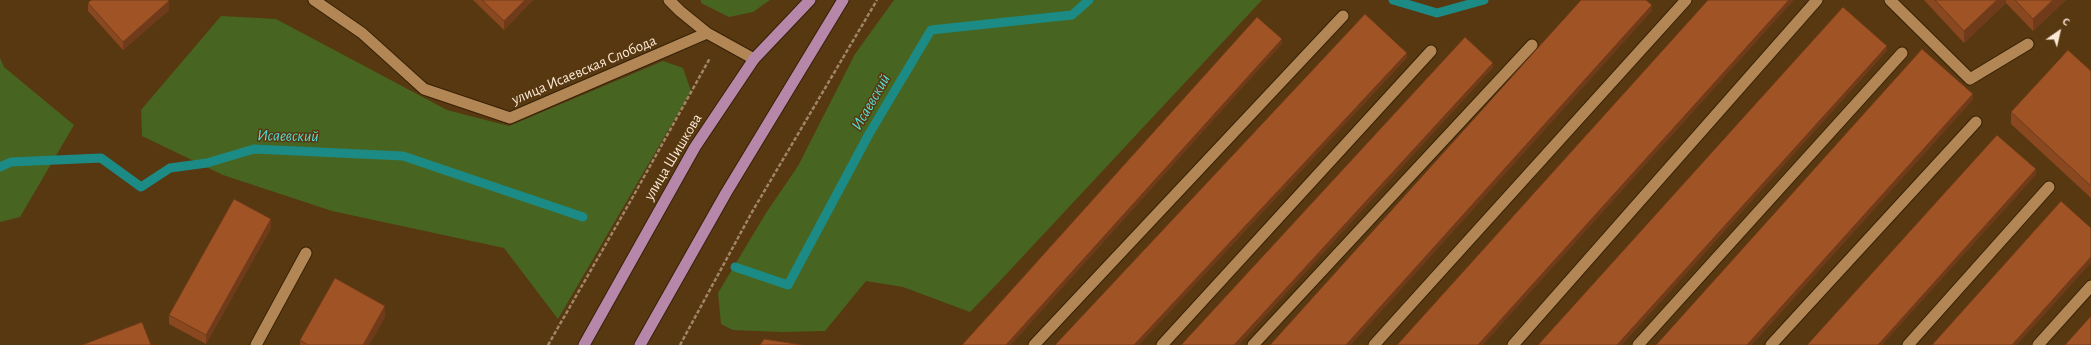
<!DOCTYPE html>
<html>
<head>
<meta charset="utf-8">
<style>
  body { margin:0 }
  #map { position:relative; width:2091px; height:345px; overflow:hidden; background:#573811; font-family:"Alegreya Sans",sans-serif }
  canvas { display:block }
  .north { position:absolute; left:2039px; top:12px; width:40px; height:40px; -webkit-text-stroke:3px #573811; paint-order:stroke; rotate:34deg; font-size:11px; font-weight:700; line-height:16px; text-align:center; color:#fce9d5 }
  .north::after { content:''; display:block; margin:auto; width:14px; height:18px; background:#fce9d5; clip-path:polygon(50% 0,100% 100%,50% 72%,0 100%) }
</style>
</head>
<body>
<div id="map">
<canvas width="2091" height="345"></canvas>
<div class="north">С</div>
</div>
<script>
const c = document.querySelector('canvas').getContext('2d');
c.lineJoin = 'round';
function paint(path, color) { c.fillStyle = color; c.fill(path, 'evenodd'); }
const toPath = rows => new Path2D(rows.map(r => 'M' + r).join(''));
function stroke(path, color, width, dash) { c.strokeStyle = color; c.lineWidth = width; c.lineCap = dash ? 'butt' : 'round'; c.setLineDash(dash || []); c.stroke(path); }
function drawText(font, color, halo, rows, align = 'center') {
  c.font = font + ' "Alegreya Sans",sans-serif'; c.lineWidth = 3; c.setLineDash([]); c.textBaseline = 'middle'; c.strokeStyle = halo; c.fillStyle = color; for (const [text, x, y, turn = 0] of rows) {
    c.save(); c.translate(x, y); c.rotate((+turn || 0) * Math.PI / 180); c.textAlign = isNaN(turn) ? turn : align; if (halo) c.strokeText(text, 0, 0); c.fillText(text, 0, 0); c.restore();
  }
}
paint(toPath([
  [701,0,770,0,753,12,729,17,701,3],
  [894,0,1262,0,998,283,970,312,903,287,866,281,825,331,783,332,733,330,721,324,718,293,766,213,798,166,855,54],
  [221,16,276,19,447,110,509,126,663,61,683,68,691,91,558,319,504,248,332,211,223,175,142,136,141,110],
  [0,58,4,67,74,125,20,217,0,222]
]), '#476520');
stroke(toPath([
  [1393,0,1437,13,1484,0],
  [0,167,11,162,101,158,141,187,170,168,207,163,254,149,403,156,583,217],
  [735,267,788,285,869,134,931,30,1072,15,1089,0]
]), '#1c8b85', 9);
const service = toPath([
  [1890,0,1970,79,2028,44],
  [1034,345,1343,16],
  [1162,345,1431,51],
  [1253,345,1532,45],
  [1374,345,1686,0],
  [1513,345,1817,0],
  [1638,345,1902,53],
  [1771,345,1976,122],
  [1908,345,2049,187],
  [2038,345,2091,286]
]);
const minor = toPath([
  [314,0,362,33,424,89,510,118,707,33],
  [669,0,680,11,707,33,754,59],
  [256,345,306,253]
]);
const primary = toPath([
  [584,345,695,147,754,59,810,0],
  [640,345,726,193,843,0]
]);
stroke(service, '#362106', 13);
stroke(minor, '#362106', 13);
stroke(primary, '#362106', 13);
stroke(toPath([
  [548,345,630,202,710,58],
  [680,345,752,212,877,0]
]), '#a08667', 2.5, [4, 2]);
stroke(service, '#b28755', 11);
stroke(minor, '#b28755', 11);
stroke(primary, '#b787aa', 11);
paint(toPath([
  [473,0,533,0,504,30],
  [1924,0,2066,0,2033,31,2006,3,1964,43],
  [88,3,169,10,123,50,88,11],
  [2091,71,2091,198,2011,124,2011,112],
  [271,228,206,344,169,324,169,315],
  [385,317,369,345,300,345,300,340]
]), '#8a4820');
paint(toPath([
  [525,0,533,0,504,30,504,21],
  [1789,0,1794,0,1483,345,1478,345],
  [1997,0,2006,0,2006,3,1964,43,1964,31],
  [2053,0,2066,0,2033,31,2033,19],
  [169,1,169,10,123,50,123,42],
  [1652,5,1652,11,1351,345,1346,345],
  [1282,39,1282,44,1011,345,1006,345],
  [1887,46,1887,51,1622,345,1617,345],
  [1407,53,1407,58,1139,345,1134,345],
  [1493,63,1493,68,1239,345,1234,345],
  [1973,94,1973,100,1752,345,1747,345],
  [2036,169,2036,175,1882,345,1878,345],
  [271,219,271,228,206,344,206,335],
  [2091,257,2091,263,2017,345,2012,345],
  [385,306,385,317,369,345,363,345]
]), '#703b1a');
const building = toPath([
  [91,0,168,0,169,1,123,42,88,3,91,0],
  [482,0,525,0,504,21,482,0],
  [1581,0,1646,0,1652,5,1346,345,1270,345,1581,0],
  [1708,0,1789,0,1478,345,1397,345,1708,0],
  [1935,0,1997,0,1964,31,1935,0],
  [2015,0,2053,0,2033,19,2015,0],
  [1843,7,1887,46,1617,345,1538,345,1843,7],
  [1365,14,1407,53,1134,345,1055,345,1365,14],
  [1257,17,1282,39,1006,345,962,345,1257,17],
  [1465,37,1493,63,1234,345,1181,345,1465,37],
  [1922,49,1973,94,1747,345,1656,345,1922,49],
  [2068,50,2091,71,2091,186,2011,112,2068,50],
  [1997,135,2036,169,1878,345,1807,345,1997,135],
  [234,199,271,219,206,335,169,315,234,199],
  [2061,201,2091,228,2091,257,2012,345,1932,345,2061,201],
  [335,278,385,306,363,345,308,345,300,340,335,278],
  [2091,316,2091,345,2065,345,2091,316],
  [142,322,151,345,82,345,142,322],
  [764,339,802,345,760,345,764,339]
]);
paint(building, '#a05425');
stroke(building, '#703b1a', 1);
drawText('15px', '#fce9d5', '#573811', [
  ["улица Исаевская Слобода",584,70,-23],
  ["улица Шишкова",673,157,-59]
]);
drawText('italic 16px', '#56ded5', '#573811', [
  ["Исаевский",871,102,-60],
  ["Исаевский",288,136,1]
]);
</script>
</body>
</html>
